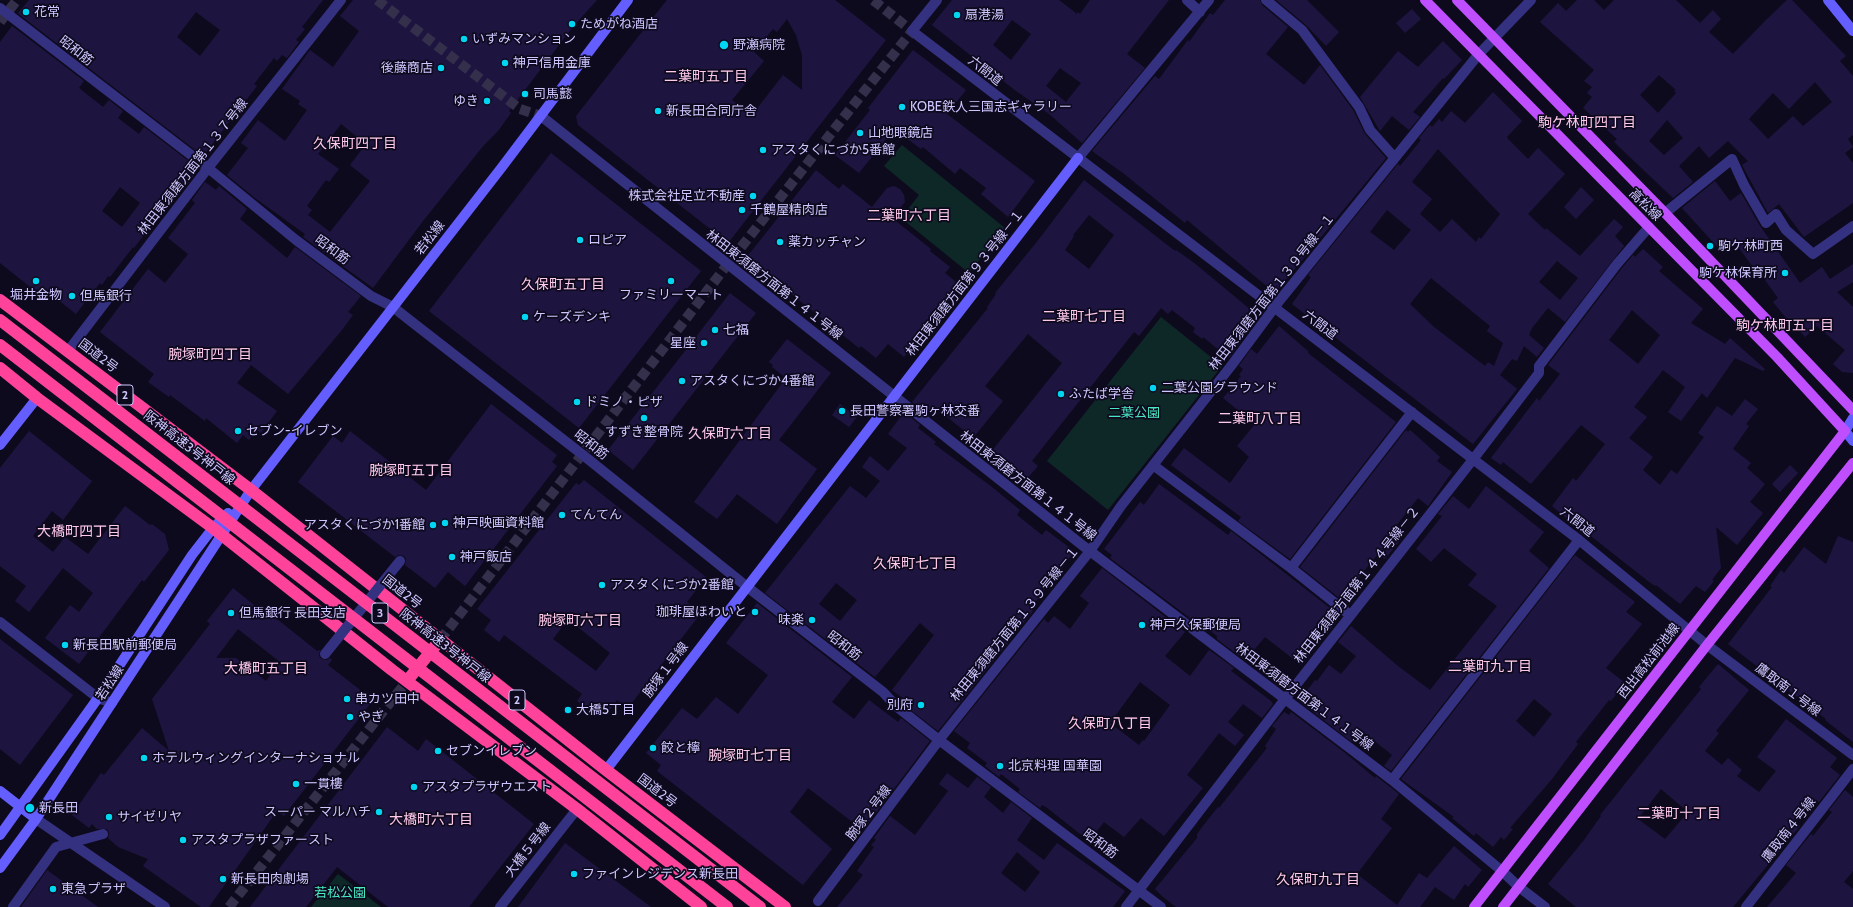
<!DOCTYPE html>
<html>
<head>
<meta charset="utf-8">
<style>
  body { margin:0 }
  canvas { display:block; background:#0e0a1e }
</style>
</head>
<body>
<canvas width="1853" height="907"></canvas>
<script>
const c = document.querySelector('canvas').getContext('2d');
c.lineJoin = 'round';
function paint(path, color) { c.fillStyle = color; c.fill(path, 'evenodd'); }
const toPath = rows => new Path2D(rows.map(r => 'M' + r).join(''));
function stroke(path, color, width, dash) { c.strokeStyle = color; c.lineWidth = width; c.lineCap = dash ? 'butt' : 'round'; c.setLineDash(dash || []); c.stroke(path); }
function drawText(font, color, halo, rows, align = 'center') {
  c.font = font + ' Cabin,"Noto Sans JP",sans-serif'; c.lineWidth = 3.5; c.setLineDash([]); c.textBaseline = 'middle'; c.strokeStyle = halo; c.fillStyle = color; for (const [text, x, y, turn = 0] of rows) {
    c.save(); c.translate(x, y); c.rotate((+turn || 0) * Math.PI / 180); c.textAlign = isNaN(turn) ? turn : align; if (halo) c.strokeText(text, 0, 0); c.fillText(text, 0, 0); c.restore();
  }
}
paint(toPath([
  [902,145,1005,228,969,273,901,218,919,195,884,166],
  [1161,317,1222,366,1108,510,1047,461],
  [338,874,381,907,311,907]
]), '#0d2827');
paint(toPath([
  [29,0,323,0,302,27,305,29,296,40,299,42,287,58,282,55,277,61,274,58,254,84,257,86,203,156,20,15,18,13],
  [196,12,220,30,200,56,177,37],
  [353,0,597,0,572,28,509,111,511,113,498,131,484,145,423,221,373,288,303,237,305,234,255,198,227,175,248,148,241,143,258,120,285,141,307,110,298,104,300,101,282,89,310,50,333,67,359,31,340,16],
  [341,124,366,144,350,165,370,181,330,232,308,215,312,210,307,206,326,180,329,182,339,169,318,154],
  [667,0,835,0,886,40,728,243,578,125,576,116],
  [787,19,796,35,802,55,802,90,783,75,752,115,732,100,764,61,754,52,773,29,777,32],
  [952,0,1059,0,1077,14,1078,12,1080,14,1090,0,1169,0,1127,54,1145,68,1082,143,1048,113,1016,91,932,25],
  [1012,20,1031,34,1011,60,993,45],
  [1060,68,1081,83,1066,102,1046,86],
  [1225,0,1260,0,1262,5,1288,27,1266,54,1304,85,1320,65,1353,110,1365,134,1386,158,1275,293,1187,220,1185,223,1123,173,1092,151,1155,76,1159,79,1188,40,1189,42,1210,13,1213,15],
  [1276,0,1307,0,1339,32,1326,46,1306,25],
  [1577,0,1594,0,1604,10,1614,0,1676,0,1700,23,1713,10,1721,19,1709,32,1733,54,1766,20,1787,0,1792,0,1846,56,1840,61,1853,76,1853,135,1848,139,1853,147,1845,153,1853,163,1853,203,1804,237,1779,204,1768,213,1742,165,1748,161,1728,141,1709,158,1699,146,1679,166,1693,182,1673,198,1614,142,1617,139,1583,108,1592,97,1587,93,1592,87,1584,81,1594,70,1540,22,1558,3,1566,11],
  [1659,75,1676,90,1674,91,1676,93,1658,113,1640,95],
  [1815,82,1832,102,1803,126,1793,116,1768,139,1749,119,1773,93,1789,109],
  [1667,120,1683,138,1664,155,1649,141],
  [1412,9,1421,19,1405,33,1396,23],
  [12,26,84,81,79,88,103,107,109,100,123,111,118,118,139,134,144,127,195,166,191,171,195,174,181,192,177,188,169,197,154,217,156,219,134,248,133,247,110,277,108,276,102,285,100,283,76,314,43,288,39,294,0,263,0,42],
  [120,187,140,203,122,227,102,211],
  [1443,41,1462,60,1444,79,1443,78,1413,112,1420,117,1409,130,1392,116,1380,131,1360,97,1398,51,1418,67],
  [913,50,966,90,947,114,1035,181,1008,217,981,194,986,188,960,168,955,174,923,147,921,149,894,129,859,173,835,155,870,110,868,108],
  [1493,92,1522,121,1507,137,1508,139,1528,159,1538,148,1565,174,1528,214,1545,230,1546,228,1580,256,1614,219,1623,227,1615,236,1624,246,1565,322,1548,308,1532,328,1529,335,1544,348,1537,357,1524,346,1517,361,1512,359,1500,375,1517,389,1473,444,1292,304,1311,277,1308,275,1398,164,1400,166,1421,140,1419,138,1430,125,1432,127,1439,119,1442,122,1451,111,1465,123],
  [1438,149,1500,214,1481,239,1479,237,1476,242,1452,219,1440,232,1420,214,1432,199,1412,182],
  [1387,210,1411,230,1394,250,1370,232],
  [1557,261,1578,278,1560,300,1539,282],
  [1431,278,1490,326,1487,331,1503,343,1494,366,1488,362,1485,366,1434,327,1410,304],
  [551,153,701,271,579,428,429,311],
  [816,170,839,189,843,184,872,207,887,188,894,186,900,189,904,195,905,202,892,218,931,249,930,251,950,267,945,273,961,286,904,357,888,344,876,358,861,346,859,348,746,258],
  [1084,180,1175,251,1176,250,1193,262,1251,310,1237,328,1244,333,1239,339,1241,341,1229,358,1203,337,1202,339,1193,332,1195,328,1172,310,1168,314,1161,308,1139,336,1134,332,1032,461,1038,466,1026,480,991,452,1062,363,1028,334,985,386,1003,401,973,438,935,407,928,415,912,402,988,308,987,307,996,294,995,293,1036,243],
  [1089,215,1114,235,1089,269,1065,250,1074,236,1073,235],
  [1715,181,1730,201,1741,193,1760,226,1800,283,1822,267,1830,279,1853,264,1853,282,1837,292,1853,307,1853,373,1842,372,1833,364,1845,350,1817,326,1805,337,1793,323,1791,324,1773,302,1778,298,1757,269,1755,270,1734,241,1722,252,1682,208],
  [205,182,216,190,219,186,247,209,240,219,287,258,295,247,361,296,348,312,353,315,342,330,288,394,251,365,237,383,277,411,261,433,257,430,249,440,243,435,237,443,206,418,205,421,170,395,169,397,148,382,154,374,100,332,148,269,165,283,188,254,168,238,195,203,192,200],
  [1581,187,1594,200,1576,219,1564,207],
  [1643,249,1663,267,1659,271,1703,309,1691,323,1725,344,1730,338,1765,369,1763,371,1735,358,1707,398,1702,393,1681,421,1668,412,1685,387,1663,370,1634,407,1647,417,1629,438,1653,457,1643,470,1660,485,1671,470,1677,474,1704,437,1698,433,1717,406,1732,416,1745,399,1758,409,1746,424,1749,426,1733,449,1751,463,1747,468,1765,484,1750,502,1763,513,1737,545,1716,527,1721,568,1712,580,1714,581,1705,592,1696,586,1680,604,1656,585,1655,586,1648,581,1587,533,1586,535,1552,506,1573,478,1576,481,1605,444,1581,425,1531,484,1503,462,1501,465,1491,458,1537,398,1539,401,1560,374,1548,365,1622,268,1633,255,1635,257],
  [1632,310,1660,335,1638,364,1609,340],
  [730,293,756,313,633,470,608,450],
  [1279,326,1309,352,1308,353,1396,422,1290,559,1238,521,1241,517,1171,465,1184,448,1230,483,1249,457,1237,446,1255,424,1223,398,1241,376,1239,375,1243,369,1239,366,1251,349,1257,354],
  [787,339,831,373,779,440,817,469,777,524,737,494,717,519,694,502,786,378,772,367,773,365,769,362],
  [491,404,557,455,552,462,557,466,465,586,448,572,435,588,405,565,406,559,404,556,398,555,395,557,298,482,333,436,342,443,350,431,426,490],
  [840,404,857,417,849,427,832,415],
  [904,412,920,425,918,428,936,442,934,444,992,487,1020,510,1017,515,1042,535,1046,530,1074,551,1050,586,1048,585,1030,609,1033,611,938,731,908,708,911,704,892,690,934,635,920,623,875,677,765,593,850,486,866,498,880,481,862,467,870,456,888,471,907,448,888,434],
  [836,583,857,600,840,621,819,604],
  [1406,430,1408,432,1410,430,1428,446,1440,457,1437,461,1452,472,1428,506,1418,498,1392,531,1401,539,1385,559,1378,554,1355,582,1361,586,1347,604,1300,567],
  [29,431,92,481,63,520,52,511,33,536,53,552,65,537,88,554,125,506,150,525,152,524,165,534,169,550,144,582,142,580,79,664,45,638,70,605,79,612,93,593,63,568,29,612,15,601,26,586,0,566,0,468],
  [1790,465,1798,473,1780,492,1772,484],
  [584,480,706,577,687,602,701,613,628,708,617,700,609,711,599,703,592,712,577,701,582,694,504,635,499,642,484,630,491,620,477,609,576,483,579,485],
  [568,619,610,653,596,671,553,639],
  [1159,484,1228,535,1231,531,1340,616,1327,634,1326,634,1301,665,1265,637,1254,650,1251,647,1242,658,1217,639,1217,636,1195,619,1194,621,1110,558,1112,555,1104,549,1140,502,1144,505],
  [1486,486,1544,532,1529,551,1549,568,1391,771,1384,766,1392,755,1361,730,1352,742,1299,701,1315,680,1317,681,1329,665,1341,674,1356,656,1338,642,1351,626,1398,666,1430,690,1497,606,1468,585,1477,574,1444,548,1431,562,1416,549,1442,516,1438,514,1453,496,1469,509],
  [1838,536,1853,542,1853,742,1825,720,1826,719,1728,644,1772,587,1770,586,1781,570,1784,573,1804,547,1826,564],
  [1575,555,1635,602,1626,612,1642,624,1606,668,1625,683,1611,701,1609,700,1576,742,1578,744,1552,779,1510,828,1513,829,1504,840,1501,837,1493,847,1476,833,1474,836,1452,818,1454,817,1401,779],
  [1534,699,1552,714,1534,737,1516,721],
  [1102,568,1185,632,1165,656,1190,676,1209,650,1234,668,1231,671,1271,701,1273,704,1262,718,1243,704,1228,722,1244,735,1235,746,1219,733,1187,775,1203,788,1164,836,1141,818,1124,837,1104,822,1089,841,1046,807,1042,805,1040,808,1018,792,1020,789,1001,774,999,777,985,766,987,763,967,748,970,743,954,731,1044,619,1048,623,1054,616,1070,629,1089,603,1080,596],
  [1140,682,1170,705,1144,741,1143,740,1139,745,1110,723],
  [233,588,265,614,267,611,317,651,320,650,319,656,321,659,327,660,330,658,332,660,328,665,373,700,284,816,277,811,209,907,201,907,143,866,148,859,118,847,108,838,109,833,107,829,97,829,92,824,89,828,72,815,101,773,104,775,142,728,169,751,152,699,210,624,207,621],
  [238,629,280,662,266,681,236,658,216,658],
  [757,603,852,677,832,702,854,719,869,700,898,722,901,718,930,741,863,830,808,788,790,812,832,849,803,885,657,771,661,765,646,753,682,708,697,719,716,697,738,714,768,675,726,643],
  [0,639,73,695,20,765,0,749],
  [1718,664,1749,690,1716,731,1719,733,1705,751,1722,765,1728,758,1742,770,1737,776,1759,792,1776,771,1757,757,1786,719,1837,758,1830,767,1840,775,1819,802,1814,799,1795,822,1800,826,1733,907,1576,907,1548,884,1584,840,1601,816,1600,815,1701,689,1699,687],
  [1661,789,1688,812,1665,839,1638,819],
  [1284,712,1289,715,1291,712,1344,752,1375,778,1376,776,1399,794,1381,819,1392,828,1357,874,1397,905,1419,873,1427,878,1454,846,1482,870,1468,887,1465,884,1454,900,1435,887,1420,907,1176,907,1163,897,1155,889,1197,838,1197,834,1203,826,1218,807,1219,808,1267,748,1265,746,1276,729,1272,726],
  [387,727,418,751,426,739,534,824,469,907,388,907,337,867,306,907,250,907],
  [947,773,968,788,977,777,991,787,984,797,1003,813,1011,802,1032,818,1017,840,1044,860,1057,843,1125,891,1113,907,837,907,863,875,857,871,874,847,871,845,876,840,874,838,890,816,915,835,948,791,939,784],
  [1017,852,1040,872,1025,892,1001,873],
  [1845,790,1853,797,1853,871,1844,882,1853,889,1853,907,1767,907,1796,873,1786,865,1811,834,1813,836,1832,812,1829,810],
  [565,843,651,907,518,907],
  [47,870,98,907,21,907]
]), '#1e1440');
stroke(toPath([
  [377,0,520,109,541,116],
  [0,22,17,0],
  [440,640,727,265,912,31,873,0],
  [229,907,407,681]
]), '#34304b', 10, [10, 5]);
stroke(toPath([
  [937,0,912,31,1579,540,1707,645,1853,755],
  [1187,0,1200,12],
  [1266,0,1302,30,1359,107,1370,130,1394,157],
  [0,8,208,168,296,240,371,296,393,307,412,322,583,455,746,586,883,692,896,706,939,740,1161,907],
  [541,116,1082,545,1392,780,1502,871,1519,887,1545,907],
  [1078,158,1209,0],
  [1665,213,1732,159,1744,185,1766,223,1776,214,1786,230,1813,254,1853,226],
  [68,351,208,168,341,0],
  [1153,465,1291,568,1350,615],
  [1291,568,1412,412],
  [0,622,98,698,112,703],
  [1392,780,1579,540],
  [36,819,165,907],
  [818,901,939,740,1090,551,1121,506,1231,366,1280,300,1478,55,1531,0],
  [500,907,577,809],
  [1126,907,1285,699,1478,453,1539,373,1539,366,1617,264,1649,227],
  [1746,907,1853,769]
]), '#353181', 10);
stroke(toPath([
  [1828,0,1853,31],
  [1853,418,1845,431,1853,441],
  [0,445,37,398],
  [606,770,1078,158],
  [0,791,36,819],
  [0,835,98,698,192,555,213,528,228,513],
  [0,868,36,819,251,490,502,167,628,0]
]), '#645eff', 10);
stroke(toPath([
  [1425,0,1777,357,1845,431,1474,907],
  [1457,0,1665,213,1853,410],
  [1503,907,1707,645,1853,463]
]), '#bf4eff', 10);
stroke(toPath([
  [0,300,251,490,606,770,785,907],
  [0,368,37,398,213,528,392,670,577,809,701,907],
  [407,681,440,640]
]), '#ff429a', 12);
stroke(toPath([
  [325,654,400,561],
  [13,907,56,847,103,834]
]), '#353181', 10);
stroke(toPath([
  [0,320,760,907],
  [0,345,727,907]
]), '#ff429a', 12);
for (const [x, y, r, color] of [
  [26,12,4,"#00d6f2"],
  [957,15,4,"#00d6f2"],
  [572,24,4,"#00d6f2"],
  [464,39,4,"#00d6f2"],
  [724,45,5,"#00d6f2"],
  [505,63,4,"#00d6f2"],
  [441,68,4,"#00d6f2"],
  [525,94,4,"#00d6f2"],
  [487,101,4,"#00d6f2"],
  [902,107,4,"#00d6f2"],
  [658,111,4,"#00d6f2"],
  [860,133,4,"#00d6f2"],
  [763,150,4,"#00d6f2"],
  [753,196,4,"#00d6f2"],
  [742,210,4,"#00d6f2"],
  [580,240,4,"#00d6f2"],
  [780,242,4,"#00d6f2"],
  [1710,246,4,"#00d6f2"],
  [1785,273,4,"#00d6f2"],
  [36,281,4,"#00d6f2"],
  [671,281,4,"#00d6f2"],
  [72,296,4,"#00d6f2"],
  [525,317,4,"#00d6f2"],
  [715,330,4,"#00d6f2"],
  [704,343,4,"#00d6f2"],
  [682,381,4,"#00d6f2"],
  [1153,388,4,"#00d6f2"],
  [1061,394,4,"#00d6f2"],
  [577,402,4,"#00d6f2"],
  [842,411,4,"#00d6f2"],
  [644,418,4,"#00d6f2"],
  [238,431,4,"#00d6f2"],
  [562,515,4,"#00d6f2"],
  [445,523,4,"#00d6f2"],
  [433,525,4,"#00d6f2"],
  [452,557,4,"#00d6f2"],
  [602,585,4,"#00d6f2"],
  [755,612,4,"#00d6f2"],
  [231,613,4,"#00d6f2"],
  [812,620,4,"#00d6f2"],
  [1142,625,4,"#00d6f2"],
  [65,645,4,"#00d6f2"],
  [347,699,4,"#00d6f2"],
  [921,705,4,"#00d6f2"],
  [568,710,4,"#00d6f2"],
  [350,717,4,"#00d6f2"],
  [653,748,4,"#00d6f2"],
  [438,751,4,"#00d6f2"],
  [144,758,4,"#00d6f2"],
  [1000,766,4,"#00d6f2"],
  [296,784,4,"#00d6f2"],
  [414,787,4,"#00d6f2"],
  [30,808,5,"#00d6f2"],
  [379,812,4,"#00d6f2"],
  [109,817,4,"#00d6f2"],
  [183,840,4,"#00d6f2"],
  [574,874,4,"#00d6f2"],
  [223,879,4,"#00d6f2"],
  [53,889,4,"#00d6f2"]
]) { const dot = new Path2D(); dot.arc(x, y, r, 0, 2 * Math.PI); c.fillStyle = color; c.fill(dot); stroke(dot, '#0e0a1e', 1.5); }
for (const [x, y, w] of [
  [125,395,16],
  [380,613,16],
  [517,700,16]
]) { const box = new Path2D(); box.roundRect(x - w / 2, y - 10, w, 20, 3); c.fillStyle = '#0e0a1e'; c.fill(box); stroke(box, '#cec7ff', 1); }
drawText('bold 12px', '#cec7ff', null, [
  ["2",125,395],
  ["3",380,613],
  ["2",517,700]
]);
drawText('13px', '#cec7ff', '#0e0a1e', [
  ["花常",34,12],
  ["扇港湯",965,15],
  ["ためがね酒店",580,24],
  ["いずみマンション",472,39],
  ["野瀬病院",733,45],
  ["神戸信用金庫",513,63],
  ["後藤商店",433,68,"right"],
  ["司馬懿",533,94],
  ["ゆき",479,101,"right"],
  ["KOBE鉄人三国志ギャラリー",910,107],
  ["新長田合同庁舎",666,111],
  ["山地眼鏡店",868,133],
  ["アスタくにづか5番館",771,150],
  ["株式会社足立不動産",745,196,"right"],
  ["千鶴屋精肉店",750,210],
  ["ロピア",588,240],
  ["薬カッチャン",788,242],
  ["駒ケ林町西",1718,246],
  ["駒ケ林保育所",1777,273,"right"],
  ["堀井金物",36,295,"center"],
  ["ファミリーマート",671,295,"center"],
  ["但馬銀行",80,296],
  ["ケーズデンキ",533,317],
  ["七福",723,330],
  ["星座",696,343,"right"],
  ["アスタくにづか4番館",690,381],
  ["二葉公園グラウンド",1161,388],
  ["ふたば学舎",1069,394],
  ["ドミノ・ピザ",585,402],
  ["長田警察署駒ヶ林交番",850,411],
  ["セブン-イレブン",246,431],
  ["すずき整骨院",644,432,"center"],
  ["てんてん",570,515],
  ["神戸映画資料館",453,523],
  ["アスタくにづか1番館",425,525,"right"],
  ["神戸飯店",460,557],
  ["アスタくにづか2番館",610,585],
  ["珈琲屋ほわいと",747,612,"right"],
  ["但馬銀行 長田支店",239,613],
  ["味楽",804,620,"right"],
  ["神戸久保郵便局",1150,625],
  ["新長田駅前郵便局",73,645],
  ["串カツ田中",355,699],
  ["別府",913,705,"right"],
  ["大橋5丁目",576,710],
  ["やぎ",358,717],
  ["餃と檸",661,748],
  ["セブンイレブン",446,751],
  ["ホテルウィングインターナショナル",152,758],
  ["北京料理 国華園",1008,766],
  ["一貫樓",304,784],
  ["アスタプラザウエスト",422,787],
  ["新長田",39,808],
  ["スーパー マルハチ",371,812,"right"],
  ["サイゼリヤ",117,817],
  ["アスタプラザファースト",191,840],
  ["ファインレジデンス新長田",582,874],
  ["新長田肉劇場",231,879],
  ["東急プラザ",61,889]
], 'left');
drawText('13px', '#cec7ff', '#0e0a1e', [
  ["昭和筋",76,51,38],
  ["六間道",985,71,38],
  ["林田東須磨方面第１３７号線",193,167,-52],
  ["高松線",1645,205,45],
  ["若松線",430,238,-52],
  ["昭和筋",332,250,37],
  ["林田東須磨方面第９３号線－１",965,283,-52],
  ["林田東須磨方面第１４１号線",774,285,38],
  ["林田東須磨方面第１３９号線－１",1272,292,-52],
  ["六間道",1320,325,37],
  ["国道2号",98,356,37],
  ["昭和筋",591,445,38],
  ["阪神高速3号神戸線",189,448,38],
  ["林田東須磨方面第１４１号線",1028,486,38],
  ["六間道",1577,522,38],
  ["林田東須磨方面第１４４号線－２",1357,585,-52],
  ["国道2号",402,592,38],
  ["林田東須磨方面第１３９号線－１",1015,624,-51],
  ["阪神高速3号神戸線",445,646,38],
  ["昭和筋",844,646,38],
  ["西出高松前池線",1649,661,-52],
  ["腕塚１号線",666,670,-53],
  ["若松線",110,683,-57],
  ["鷹取南１号線",1788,690,37],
  ["林田東須磨方面第１４１号線",1304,697,37],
  ["国道2号",657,791,37],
  ["腕塚２号線",869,813,-53],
  ["鷹取南４号線",1789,830,-52],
  ["昭和筋",1100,844,37],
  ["大橋５号線",528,850,-52]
]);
drawText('13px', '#49e8c2', '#0e0a1e', [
  ["二葉公園",1134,413],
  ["若松公園",340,893]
]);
drawText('14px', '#ffc9eb', '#0e0a1e', [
  ["二葉町五丁目",706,77],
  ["駒ケ林町四丁目",1587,123],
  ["久保町四丁目",355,144],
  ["二葉町六丁目",909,216],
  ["久保町五丁目",563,285],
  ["二葉町七丁目",1084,317],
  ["駒ケ林町五丁目",1785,326],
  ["腕塚町四丁目",210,355],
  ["二葉町八丁目",1260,419],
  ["久保町六丁目",730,434],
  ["腕塚町五丁目",411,471],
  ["大橋町四丁目",79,532],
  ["久保町七丁目",915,564],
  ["腕塚町六丁目",580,621],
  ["二葉町九丁目",1490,667],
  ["大橋町五丁目",266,669],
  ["久保町八丁目",1110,724],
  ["腕塚町七丁目",750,756],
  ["二葉町十丁目",1679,814],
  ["大橋町六丁目",431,820],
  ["久保町九丁目",1318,880]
]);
</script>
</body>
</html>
